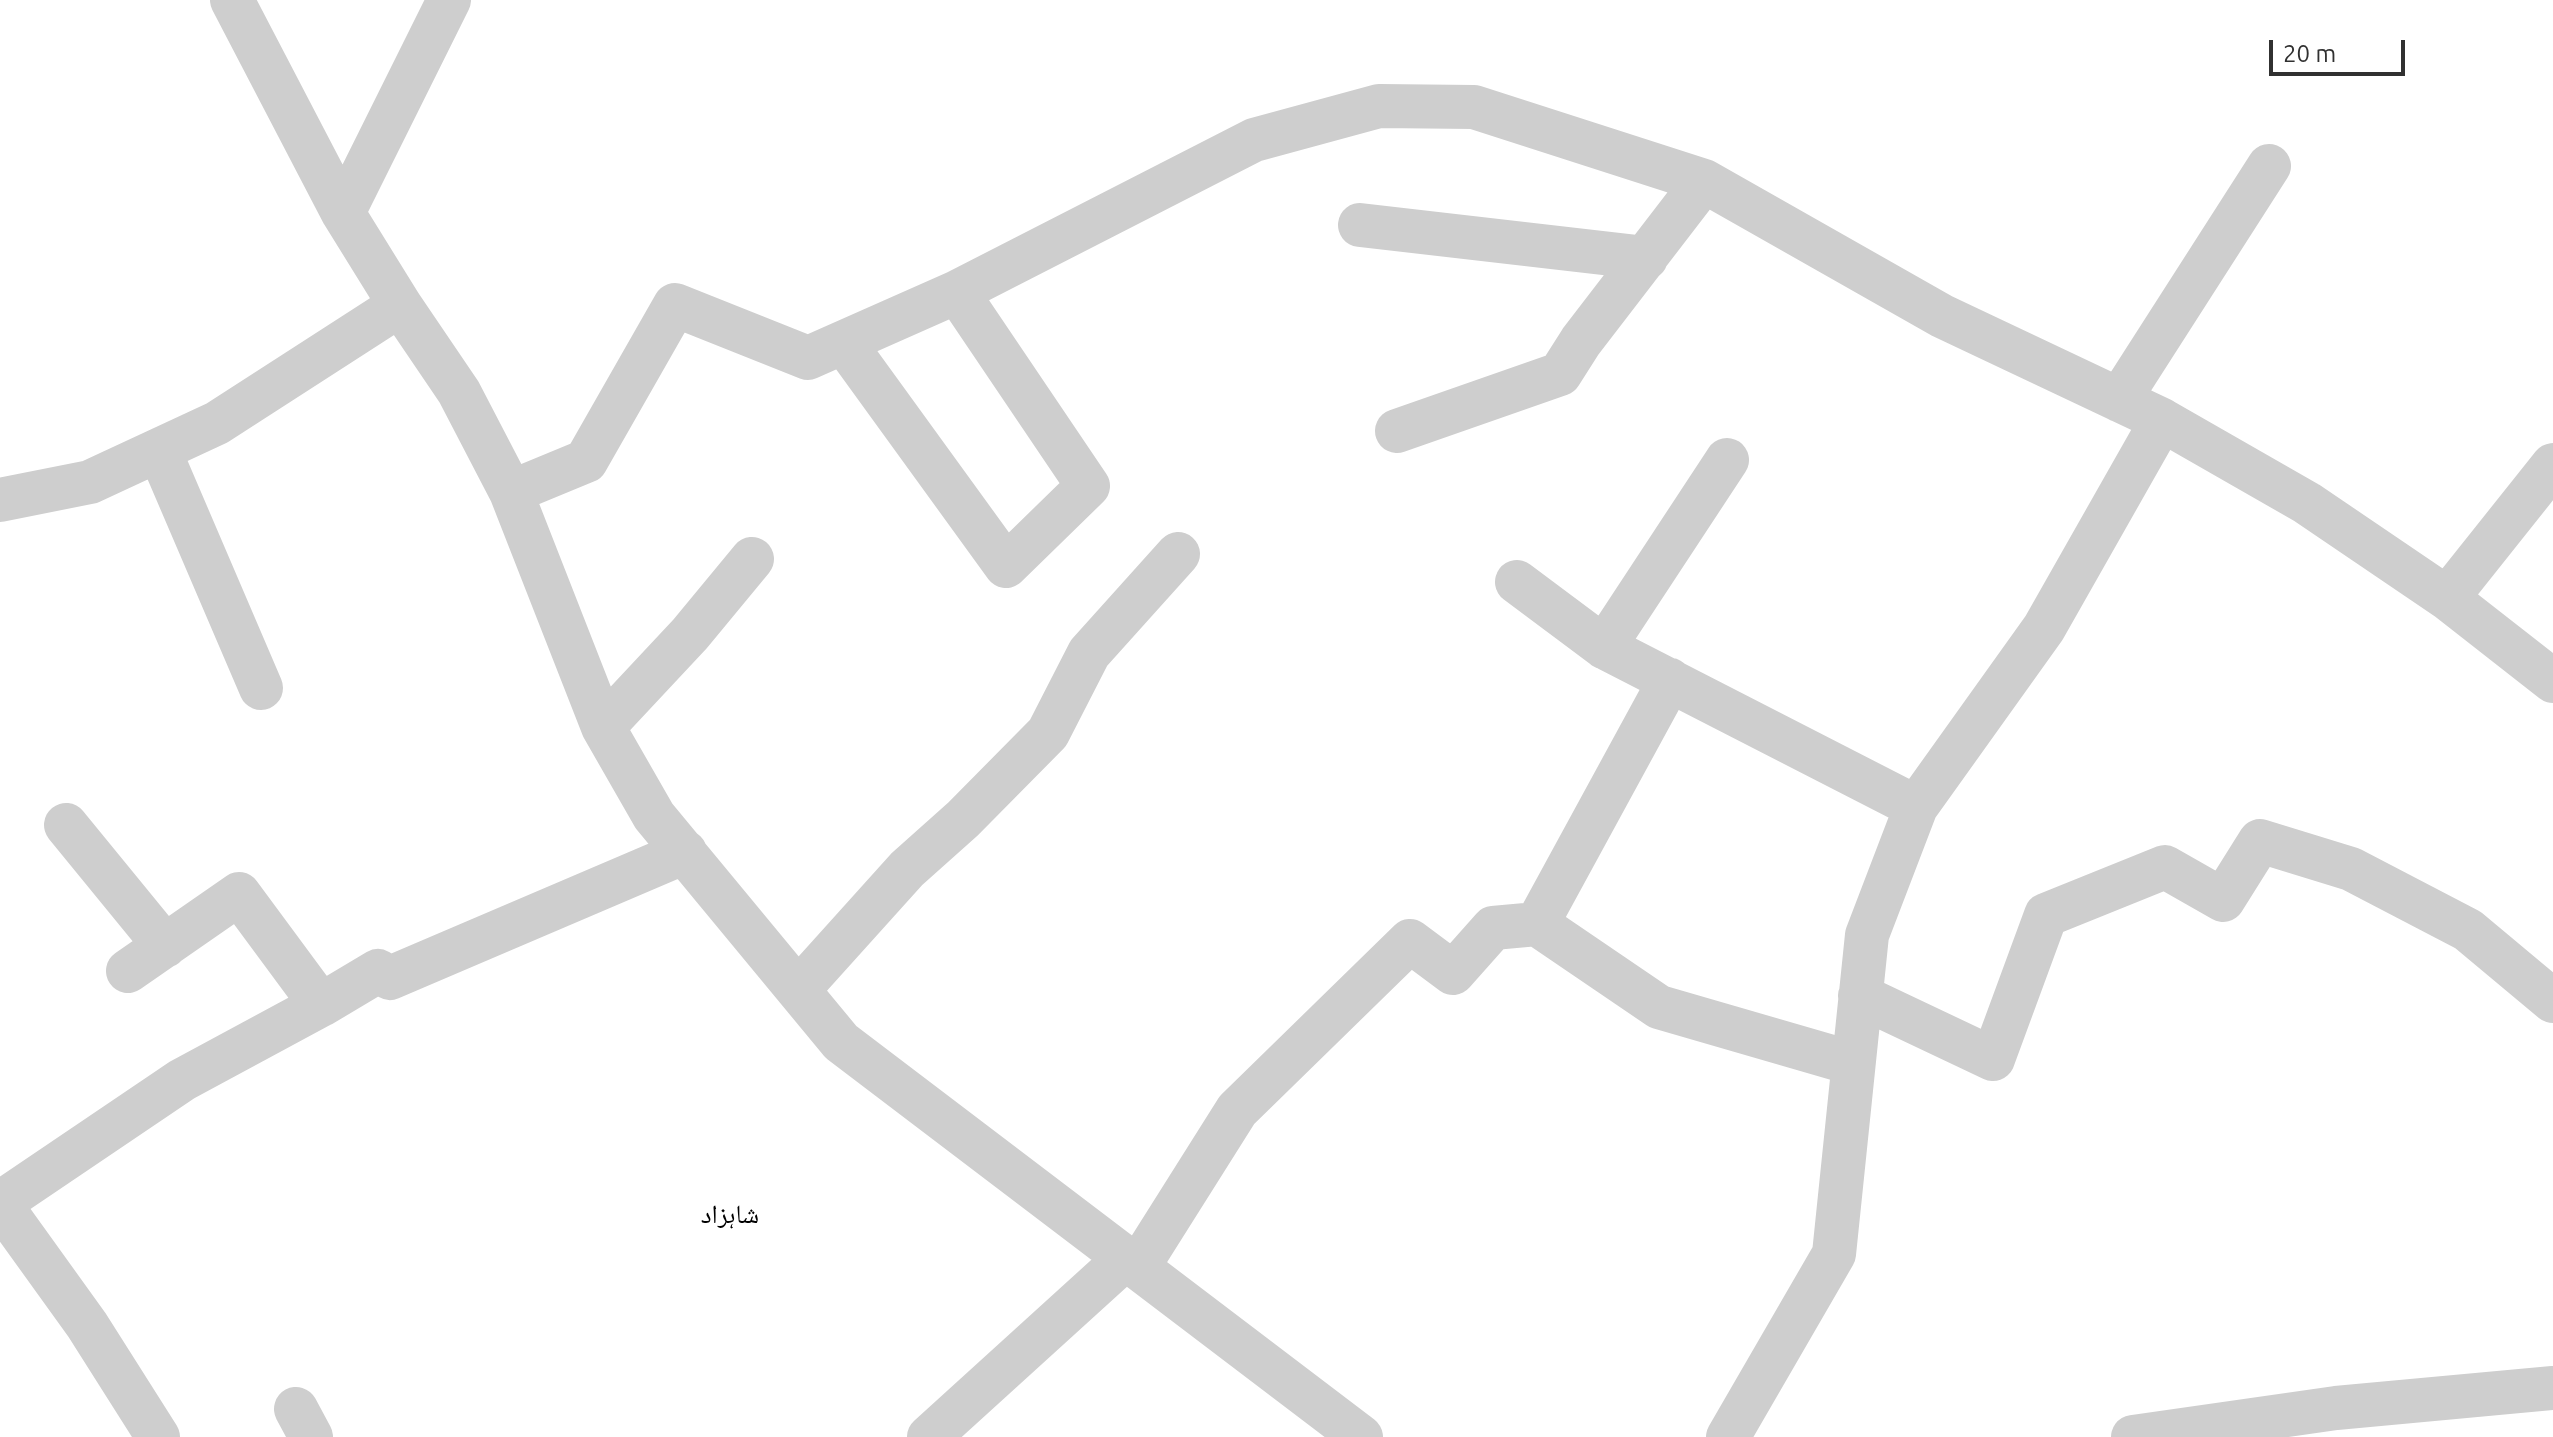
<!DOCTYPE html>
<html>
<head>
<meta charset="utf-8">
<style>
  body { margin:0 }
  #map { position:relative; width:2553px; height:1437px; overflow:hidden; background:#fff; font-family:Ubuntu,sans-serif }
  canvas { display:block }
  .scale { position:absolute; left:2269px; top:40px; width:136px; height:36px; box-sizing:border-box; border:4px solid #313131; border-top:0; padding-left:10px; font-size:24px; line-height:28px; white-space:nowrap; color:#313131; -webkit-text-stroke:6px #fff; paint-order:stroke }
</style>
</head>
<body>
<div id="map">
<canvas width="2553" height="1437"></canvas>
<div class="scale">20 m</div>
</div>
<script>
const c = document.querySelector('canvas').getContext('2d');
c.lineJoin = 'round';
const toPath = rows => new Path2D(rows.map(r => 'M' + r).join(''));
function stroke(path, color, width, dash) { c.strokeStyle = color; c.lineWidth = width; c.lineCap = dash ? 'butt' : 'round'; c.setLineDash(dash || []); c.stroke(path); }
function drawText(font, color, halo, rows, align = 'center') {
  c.font = font + ' Ubuntu,"Noto Naskh Arabic",sans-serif'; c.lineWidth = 8; c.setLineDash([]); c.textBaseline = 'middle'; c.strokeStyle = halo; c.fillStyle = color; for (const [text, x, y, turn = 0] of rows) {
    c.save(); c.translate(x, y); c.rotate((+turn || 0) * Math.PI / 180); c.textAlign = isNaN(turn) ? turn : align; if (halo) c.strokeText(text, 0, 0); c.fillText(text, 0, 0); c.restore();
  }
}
stroke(toPath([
  [232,0,343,213,400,305,459,392,511,492,603,727,654,816,841,1042,1361,1437],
  [343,213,449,0],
  [1360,225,1646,258],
  [845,344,1006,566,1088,486,957,292],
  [2119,400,2269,166],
  [1397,431,1560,374,1581,341,1704,181],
  [159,450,261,688],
  [511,492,586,461,675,305,808,358,957,292,1254,140,1379,106,1474,107,1704,181,1942,316,2162,420,2307,503,2447,598,2553,465],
  [0,500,90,482,217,423,400,305],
  [1517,582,1604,647,1916,807],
  [2447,598,2553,681],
  [1604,647,1727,460],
  [1670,680,1537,924,1659,1007,1852,1063],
  [603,727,690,634,752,559],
  [66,825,165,946],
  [128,971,239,894,321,1005,378,971,390,978,685,852],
  [798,990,907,869,963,819,1048,733,1089,653,1178,554],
  [1860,996,1993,1059,2046,915,2165,867,2223,900,2260,841,2351,869,2468,930,2553,1001],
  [0,1203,182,1080,321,1005],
  [0,1204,87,1325,158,1437],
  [1138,1267,1237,1110,1410,941,1453,973,1493,928,1537,924],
  [296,1409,311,1437],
  [929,1437,1126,1258],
  [1728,1437,1834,1254,1867,935,1916,807,2044,628,2162,420],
  [2133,1437,2336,1408,2553,1388]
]), '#cecece', 44);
drawText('26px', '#000', '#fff', [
  ["شاہزاد",730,1214]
]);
</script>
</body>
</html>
